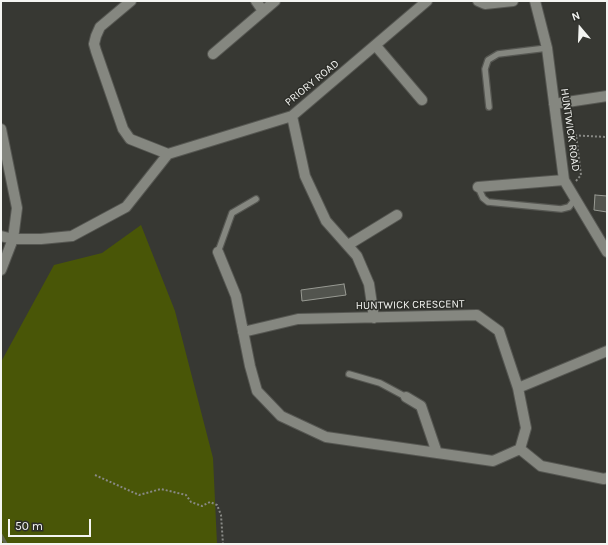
<!DOCTYPE html>
<html>
<head>
<meta charset="utf-8">
<style>
  body { margin:0 }
  #map { position:relative; width:608px; height:545px; overflow:hidden; background:#373833; font-family:Karla,sans-serif }
  canvas { display:block }
  .frame { position:absolute; inset:0; border:2px solid #f4f5f2; pointer-events:none }
  .north { position:absolute; left:560px; top:8px; width:40px; height:40px; -webkit-text-stroke:3px #2d2e29; paint-order:stroke; rotate:341deg; font-size:11px; font-weight:700; line-height:16px; text-align:center; color:#f4f5f2 }
  .north::after { content:''; display:block; margin:auto; width:14px; height:18px; background:#f4f5f2; clip-path:polygon(50% 0,100% 100%,50% 72%,0 100%) }
  .scale { position:absolute; left:8px; top:519px; width:83px; height:18px; box-sizing:border-box; border:2px solid #f4f5f2; border-top:0; padding-left:5px; font-size:12px; line-height:14px; white-space:nowrap; color:#f4f5f2; -webkit-text-stroke:3px #2d2e29; paint-order:stroke }
</style>
</head>
<body>
<div id="map">
<canvas width="608" height="545"></canvas>
<div class="frame"></div>
<div class="north">N</div>
<div class="scale">50 m</div>
</div>
<script>
const c = document.querySelector('canvas').getContext('2d');
c.lineJoin = 'round';
function paint(path, color) { c.fillStyle = color; c.fill(path, 'evenodd'); }
const toPath = rows => new Path2D(rows.map(r => 'M' + r).join(''));
function stroke(path, color, width, dash) { c.strokeStyle = color; c.lineWidth = width; c.lineCap = dash ? 'butt' : 'round'; c.setLineDash(dash || []); c.stroke(path); }
function drawText(font, color, halo, rows, align = 'center') {
  c.font = font + ' Karla,sans-serif'; c.lineWidth = 3; c.setLineDash([]); c.textBaseline = 'middle'; c.strokeStyle = halo; c.fillStyle = color; for (const [text, x, y, turn = 0] of rows) {
    c.save(); c.translate(x, y); c.rotate((+turn || 0) * Math.PI / 180); c.textAlign = isNaN(turn) ? turn : align; if (halo) c.strokeText(text, 0, 0); c.fillText(text, 0, 0); c.restore();
  }
}
paint(toPath([
  [141,225,175,311,213,458,217,544,1,544,1,362,54,265,102,253]
]), '#495607');
stroke(toPath([
  [1,535,6,544]
]), '#626650', 3.5);
const building = toPath([
  [595,195,607,196,607,212,594,210,595,195],
  [344,284,346,295,302,301,301,290,344,284]
]);
paint(building, '#52544e');
stroke(building, '#989a93', 1);
const lane = toPath([
  [489,107,485,69,488,60,498,54,547,48],
  [478,187,483,198,488,202,561,209,569,207,575,199],
  [218,252,232,213,256,199],
  [349,374,380,383,406,397]
]);
const street = toPath([
  [131,1,100,27,96,36,94,44,96,51,123,129,130,139,168,154],
  [256,1,263,11],
  [478,1,485,4,513,1],
  [535,1,547,48,564,180,607,252],
  [376,46,422,100],
  [213,54,275,1],
  [554,104,607,96],
  [292,116,305,176,326,221,357,256,369,284,374,318],
  [1,129,17,208,13,239,1,270],
  [478,187,564,180],
  [1,236,13,239,41,239,72,236,126,207,168,154,292,116,427,1],
  [348,245,397,215],
  [218,252,236,296,250,366,257,391,281,416,326,437,493,461,520,449,526,428,518,388,499,331,477,315,298,319,243,332],
  [518,388,607,351],
  [406,397,421,406,437,453],
  [520,449,541,466,604,479,607,478]
]);
stroke(lane, '#565752', 8);
stroke(street, '#565752', 12);
stroke(toPath([
  [567,135,607,137],
  [576,181,581,175,576,135],
  [95,475,139,495,161,489,186,495,191,502,202,506,210,502,217,505,221,515,223,544]
]), '#888985', 2, [2, 2]);
stroke(lane, '#858780', 5.5);
stroke(street, '#858780', 10);
drawText('11px', '#f4f5f2', '#2d2e29', [
  ["PRIORY ROAD",312,83,-39],
  ["HUNTWICK ROAD",570,130,82],
  ["HUNTWICK CRESCENT",410,305,-1]
]);
</script>
</body>
</html>
